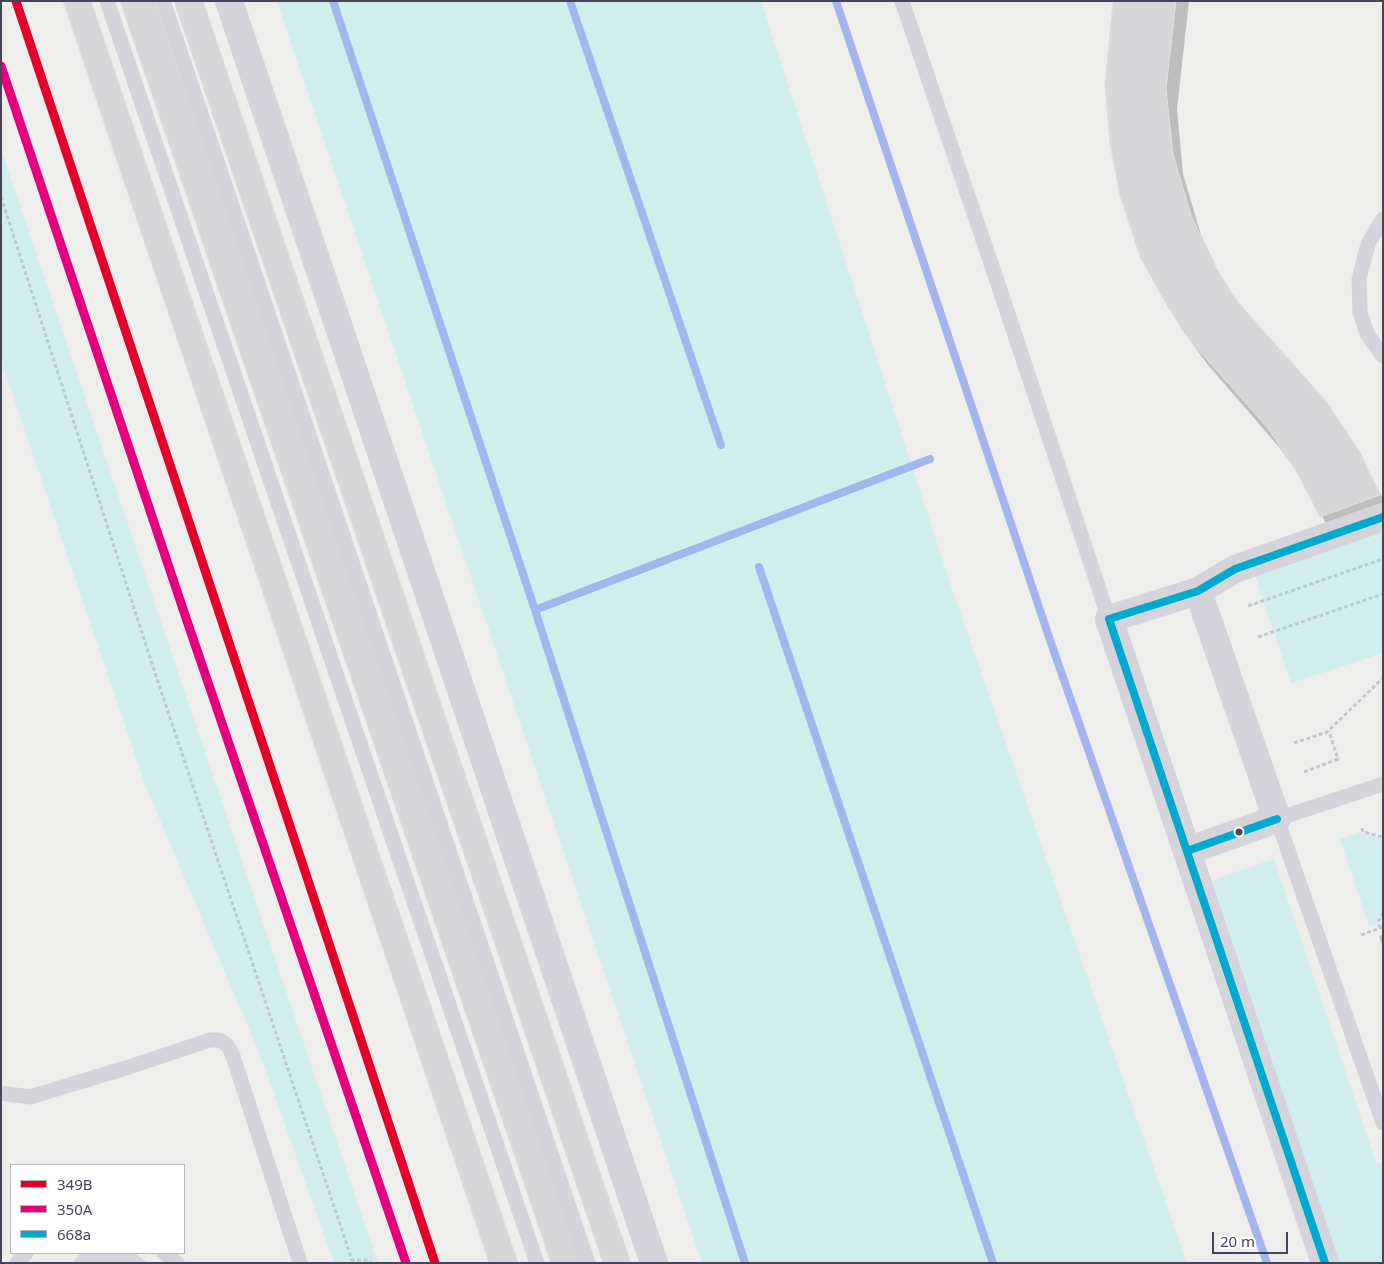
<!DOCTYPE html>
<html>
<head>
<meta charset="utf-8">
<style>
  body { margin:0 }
  #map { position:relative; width:1384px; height:1264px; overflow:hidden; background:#eeeeed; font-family:"Noto Sans",sans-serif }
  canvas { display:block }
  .frame { position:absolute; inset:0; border:2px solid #464459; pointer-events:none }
  .legend { position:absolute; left:10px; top:1164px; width:175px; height:90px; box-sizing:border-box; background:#fff; border:1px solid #b5b4bd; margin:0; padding:6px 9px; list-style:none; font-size:15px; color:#464459 }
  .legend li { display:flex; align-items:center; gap:10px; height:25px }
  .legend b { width:25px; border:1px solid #b5b4bd }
  .scale { position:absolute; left:1212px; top:1232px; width:76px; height:22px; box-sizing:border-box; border:2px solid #464459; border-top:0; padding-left:6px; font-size:15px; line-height:18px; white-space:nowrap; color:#464459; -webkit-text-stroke:4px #fff; paint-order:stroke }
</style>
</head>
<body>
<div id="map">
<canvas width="1384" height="1264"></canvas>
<div class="frame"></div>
<ul class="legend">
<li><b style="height:6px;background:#e4002b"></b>349В</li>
<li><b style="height:6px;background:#e5007d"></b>350А</li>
<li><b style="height:6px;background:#00a9ce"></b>668а</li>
</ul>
<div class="scale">20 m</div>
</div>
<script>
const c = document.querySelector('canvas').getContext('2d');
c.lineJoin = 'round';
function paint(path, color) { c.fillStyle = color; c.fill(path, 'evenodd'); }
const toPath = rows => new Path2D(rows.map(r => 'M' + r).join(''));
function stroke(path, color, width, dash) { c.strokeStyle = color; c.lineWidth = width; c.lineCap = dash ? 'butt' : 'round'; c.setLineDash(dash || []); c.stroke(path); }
paint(toPath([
  [277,1,761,1,949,580,1187,1263,702,1263],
  [1,149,285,988,378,1263,334,1263,261,1057,146,787,9,384,1,361],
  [1383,528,1383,653,1291,683,1254,573],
  [1359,833,1383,839,1383,910,1376,924,1369,926,1340,839],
  [1274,859,1376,1162,1383,1164,1383,1263,1337,1263,1206,884,1221,877]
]), '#d1eeec');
paint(toPath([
  [1114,1,1189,1,1177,109,1183,174,1201,235,1221,278,1236,302,1359,453,1370,473,1383,499,1383,517,1332,535,1303,480,1279,447,1208,365,1181,328,1170,309],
  [1383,935,1383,948,1379,936],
  [82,1253,133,1253,145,1263,74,1263]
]), '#0003');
stroke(toPath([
  [333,1,535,610,745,1263],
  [570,1,721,445],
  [836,1,1050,640,1267,1263],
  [759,567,993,1263],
  [535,610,930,459]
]), '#a4b4ec', 8);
const building = toPath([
  [63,1,91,1,518,1263,489,1263,63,1],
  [120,1,155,1,583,1263,551,1263,120,1],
  [174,1,203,1,631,1263,603,1263,174,1],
  [1113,1,1176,1,1166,89,1173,154,1191,215,1213,263,1237,301,1326,401,1360,452,1380,495,1320,517,1294,467,1267,427,1195,346,1169,309,1140,257,1120,196,1110,144,1105,84,1113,1],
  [81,1253,135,1253,147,1263,72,1263,81,1253]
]);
paint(building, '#d7d6d9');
stroke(building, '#dfdfe0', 1);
stroke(toPath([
  [1,197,153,667,352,1260,368,1260,371,1263],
  [1248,606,1383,559],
  [1258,637,1383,594],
  [1294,743,1327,732,1383,678],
  [1304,772,1338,759,1329,731],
  [1362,828,1363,832,1383,837],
  [1380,928,1378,922,1383,913],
  [1361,935,1383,927]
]), '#bec9cd', 3, [4, 2.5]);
stroke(toPath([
  [107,1,537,1263],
  [163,1,588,1263],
  [902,1,1002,296,1109,619],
  [1383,219,1368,244,1359,279,1360,312,1367,334,1383,356],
  [1383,784,1277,819,1383,1123],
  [1,1093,30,1097,129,1067,210,1040,220,1040,228,1046,233,1056,300,1263],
  [164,1253,177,1263],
  [17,1263,26,1253]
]), '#d5d4da', 15);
stroke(toPath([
  [229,1,654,1263],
  [1187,851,1277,819,1198,591],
  [1325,1263,1109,619,1198,591,1235,569,1383,517]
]), '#d5d4da', 28);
stroke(toPath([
  [1187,851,1277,819],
  [1325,1263,1109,619,1198,591,1235,569,1383,517]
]), '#00a9ce', 8);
stroke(toPath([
  [16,1,435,1263]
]), '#e4002b', 9);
stroke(toPath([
  [1,66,185,615,406,1263]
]), '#e5007d', 9);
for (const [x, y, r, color] of [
  [1239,832,4.5,"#464459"]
]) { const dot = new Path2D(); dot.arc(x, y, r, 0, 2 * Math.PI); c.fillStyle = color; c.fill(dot); stroke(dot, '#fff', 2); }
</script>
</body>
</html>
